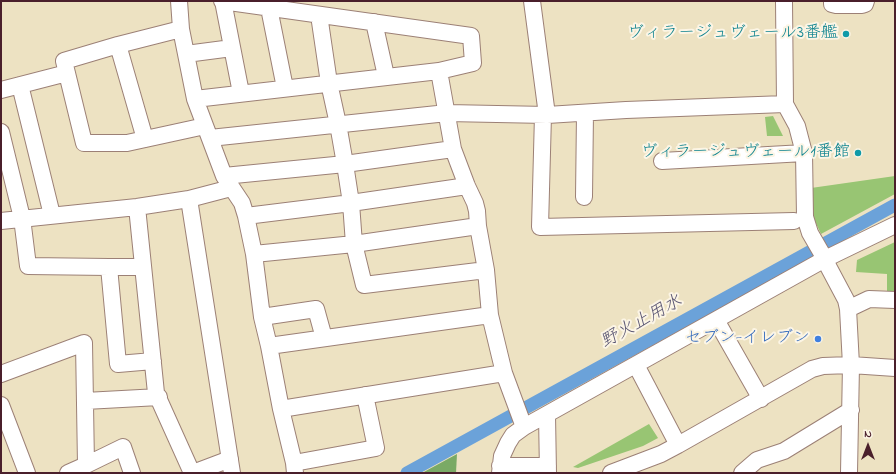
<!DOCTYPE html>
<html>
<head>
<meta charset="utf-8">
<style>
  body { margin:0 }
  #map { position:relative; width:896px; height:474px; overflow:hidden; background:#ede2c2; font-family:"Indie Flower",sans-serif }
  canvas { display:block }
  .frame { position:absolute; inset:0; border:2px solid #4a1f2b; pointer-events:none }
  .north { position:absolute; left:848px; top:426px; width:40px; height:40px; -webkit-text-stroke:3px #fcf5e5; paint-order:stroke; rotate:0deg; font-size:11px; font-weight:700; line-height:16px; text-align:center; color:#4a1f2b }
  .north::after { content:''; display:block; margin:auto; width:14px; height:18px; background:#4a1f2b; clip-path:polygon(50% 0,100% 100%,50% 72%,0 100%) }
</style>
</head>
<body>
<div id="map">
<canvas width="896" height="474"></canvas>
<div class="frame"></div>
<div class="north">N</div>
</div>
<script>
const c = document.querySelector('canvas').getContext('2d');
c.lineJoin = 'round';
function paint(path, color) { c.fillStyle = color; c.fill(path, 'evenodd'); }
const toPath = rows => new Path2D(rows.map(r => 'M' + r).join(''));
function stroke(path, color, width, dash) { c.strokeStyle = color; c.lineWidth = width; c.lineCap = dash ? 'butt' : 'round'; c.setLineDash(dash || []); c.stroke(path); }
function drawText(font, color, halo, rows, align = 'center') {
  c.font = font + ' "Indie Flower","Klee One",sans-serif'; c.lineWidth = 4; c.setLineDash([]); c.textBaseline = 'middle'; c.strokeStyle = halo; c.fillStyle = color; for (const [text, x, y, turn = 0] of rows) {
    c.save(); c.translate(x, y); c.rotate((+turn || 0) * Math.PI / 180); c.textAlign = isNaN(turn) ? turn : align; if (halo) c.strokeText(text, 0, 0); c.fillText(text, 0, 0); c.restore();
  }
}
paint(toPath([
  [773,116,783,136,767,136,765,117],
  [895,176,895,194,821,234,812,215,811,188],
  [895,242,895,295,887,294,887,274,856,272,857,260],
  [649,424,658,438,643,446,578,468,573,467]
]), '#98c573');
paint(toPath([
  [457,454,456,473,422,473]
]), '#7aaa65');
stroke(toPath([
  [407,473,895,205]
]), '#6ba2d9', 13);
const minor = toPath([
  [179,1,181,29,195,99,224,176,242,203,246,216,254,254,262,317,269,346,281,409,294,463,295,473],
  [222,1,471,36,473,63,439,71,453,149,467,186,475,203,477,211,478,226,486,270,490,315,504,373,524,427],
  [223,1,241,93],
  [532,1,547,115],
  [784,1,785,104,797,126,804,153,805,217,810,233,825,259,829,268,846,300,848,309,851,365,849,473],
  [832,1,832,4,836,5,862,5,865,4,866,1],
  [269,8,285,88],
  [319,15,329,83,338,124,345,164,351,203,354,244,364,285,486,270],
  [374,22,386,76],
  [181,29,118,45,64,61,84,143,127,143,205,126],
  [118,45,145,139],
  [186,54,232,48],
  [20,85,52,215],
  [1,90,67,73],
  [195,99,439,71],
  [543,115,540,227,794,221],
  [1,132,22,218,28,266,109,267,143,267],
  [210,138,447,113,547,115,626,110,785,104],
  [662,161,804,153],
  [224,176,345,164,453,149],
  [584,197,585,113],
  [189,199,232,473],
  [137,207,156,393,192,473],
  [246,216,351,203,467,186],
  [1,221,137,207,189,199,231,188],
  [254,254,354,244,478,226],
  [109,267,118,364,153,361],
  [848,309,869,299,895,300],
  [262,317,316,309,324,338],
  [716,320,761,399],
  [269,346,490,315],
  [636,365,678,445],
  [1,374,84,343,86,465,68,473],
  [85,401,159,397],
  [1,405,27,473],
  [281,409,504,373],
  [547,415,548,473],
  [294,463,376,448,365,395],
  [86,465,123,447,132,473],
  [500,466,548,466],
  [193,473,230,459],
  [500,473,502,456,508,443,513,435,524,427,825,259,895,225],
  [611,473,661,454,678,445,812,369,823,366,851,365,895,368],
  [742,473,757,460,784,451,851,410]
]);
stroke(minor, '#9c8076', 18);
stroke(minor, '#fff', 16);
for (const [x, y, r, color] of [
  [846,34,4,"#0f9aa8"],
  [858,153,4,"#0f9aa8"],
  [818,339,4,"#3f7fe0"]
]) { const dot = new Path2D(); dot.arc(x, y, r, 0, 2 * Math.PI); c.fillStyle = color; c.fill(dot); stroke(dot, '#fcf5e5', 1.5); }
drawText('17px', '#0d838f', '#fcf5e5', [
  ["ヴィラージュヴェール3番艦",838,34],
  ["ヴィラージュヴェール1番館",850,153]
], 'right');
drawText('17px', '#366cbe', '#fcf5e5', [
  ["セブン-イレブン",810,339]
], 'right');
drawText('italic 18px', '#575371', '#fcf5e5', [
  ["野火止用水",642,323,-29]
]);
</script>
</body>
</html>
